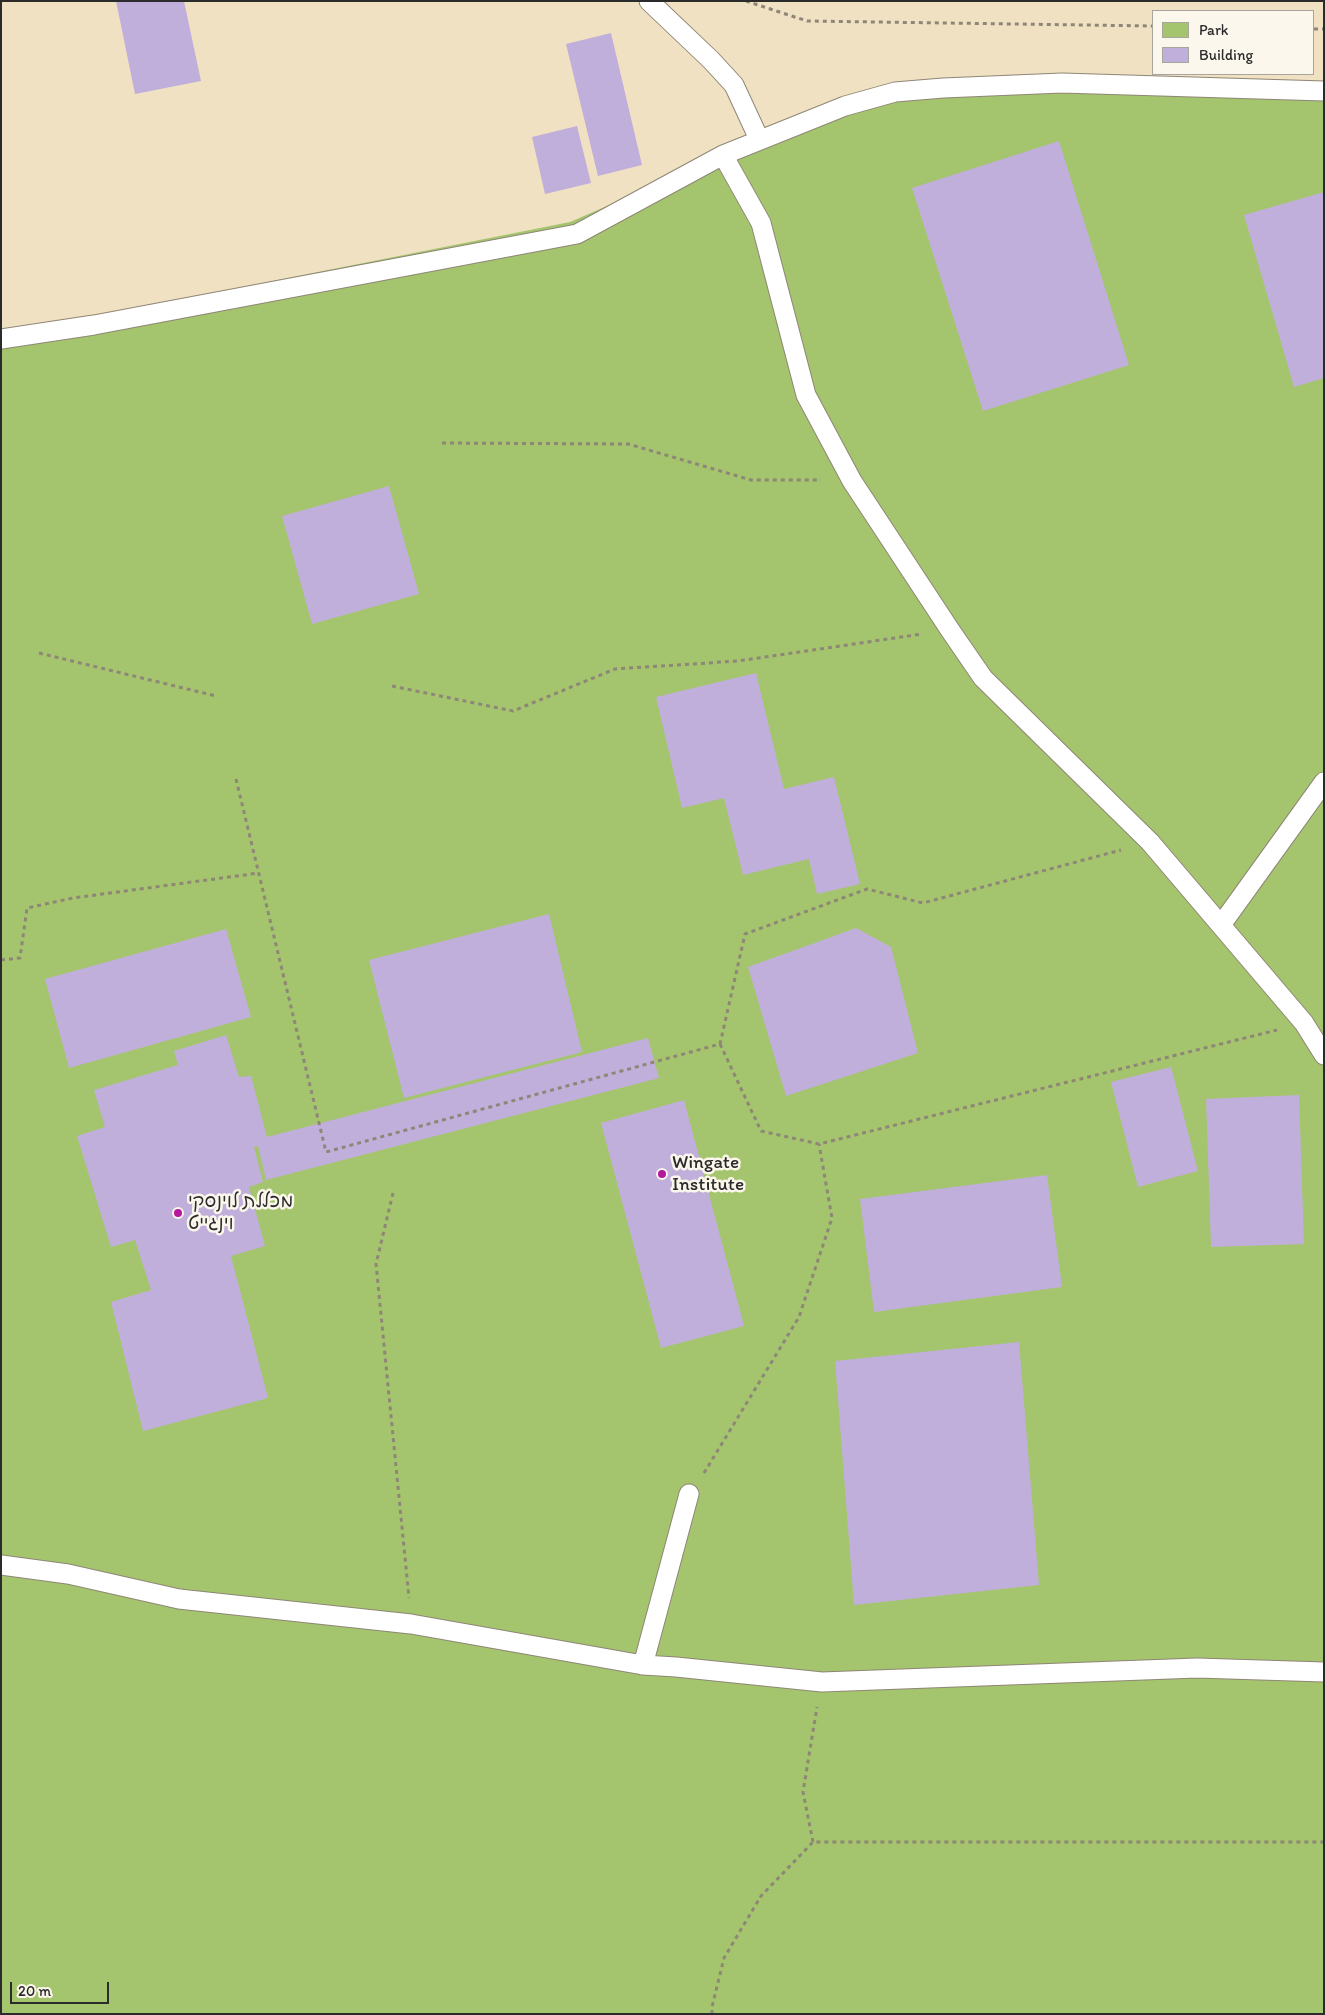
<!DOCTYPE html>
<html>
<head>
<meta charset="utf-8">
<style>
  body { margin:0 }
  #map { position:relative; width:1325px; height:2015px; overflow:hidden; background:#f0e1c2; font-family:Itim,sans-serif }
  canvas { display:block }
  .frame { position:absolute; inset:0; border:2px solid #2b2b2b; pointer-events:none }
  .legend { position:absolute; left:1152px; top:10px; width:162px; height:65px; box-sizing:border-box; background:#fbf7ec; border:1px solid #a8a59f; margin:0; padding:6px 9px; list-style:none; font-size:15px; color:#2b2b2b }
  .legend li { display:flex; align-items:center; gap:10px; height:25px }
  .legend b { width:25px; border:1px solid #a8a59f }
  .scale { position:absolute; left:10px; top:1982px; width:99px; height:22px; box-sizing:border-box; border:2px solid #2b2b2b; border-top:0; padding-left:6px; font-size:15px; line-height:18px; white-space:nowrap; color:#2b2b2b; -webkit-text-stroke:4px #fbf7ec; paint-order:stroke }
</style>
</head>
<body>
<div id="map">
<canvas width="1325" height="2015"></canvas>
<div class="frame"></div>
<ul class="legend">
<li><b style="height:14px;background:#a4c56d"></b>Park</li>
<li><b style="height:14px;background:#c1afdb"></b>Building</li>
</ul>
<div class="scale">20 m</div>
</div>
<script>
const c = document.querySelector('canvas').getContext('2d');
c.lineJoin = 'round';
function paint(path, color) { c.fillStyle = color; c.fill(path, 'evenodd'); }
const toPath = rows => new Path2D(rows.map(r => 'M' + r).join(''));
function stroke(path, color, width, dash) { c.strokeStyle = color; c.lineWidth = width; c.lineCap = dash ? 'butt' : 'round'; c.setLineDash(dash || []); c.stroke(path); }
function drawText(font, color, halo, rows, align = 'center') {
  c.font = font + ' Itim,"Playpen Sans Hebrew",sans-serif'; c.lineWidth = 5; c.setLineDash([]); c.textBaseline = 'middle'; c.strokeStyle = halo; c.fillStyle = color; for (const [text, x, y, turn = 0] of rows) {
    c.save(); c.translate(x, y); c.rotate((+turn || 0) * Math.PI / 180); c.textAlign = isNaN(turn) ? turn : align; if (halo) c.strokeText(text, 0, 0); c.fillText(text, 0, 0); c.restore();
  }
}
paint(toPath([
  [891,83,1324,87,1324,2014,1,2014,1,335,570,222]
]), '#a4c56d');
paint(toPath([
  [116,1,184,1,201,81,135,94],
  [611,33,642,165,598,176,566,44],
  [577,126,591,183,545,194,532,137],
  [1059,141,1129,365,983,411,912,188],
  [1324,192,1324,378,1294,387,1244,215],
  [389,486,419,594,312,624,282,516],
  [756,673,784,789,834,777,860,884,817,894,809,859,743,875,724,798,682,808,656,697],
  [549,914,582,1052,404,1098,369,960],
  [856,928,891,947,918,1053,786,1096,748,967],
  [226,929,251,1017,69,1068,45,979],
  [226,1035,239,1077,251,1076,267,1137,648,1038,659,1078,266,1180,258,1146,254,1147,263,1182,249,1187,265,1246,231,1256,268,1398,143,1431,111,1302,151,1290,135,1240,111,1247,77,1136,105,1127,94,1090,178,1065,174,1051],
  [1171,1067,1198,1171,1138,1187,1111,1082],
  [1299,1095,1304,1244,1211,1247,1206,1099],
  [684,1100,744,1326,661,1348,601,1123],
  [1047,1175,1062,1287,874,1312,860,1199],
  [1019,1342,1039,1585,854,1605,835,1361]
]), '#c1afdb');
const service = toPath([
  [649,1,711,60,734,85,759,139],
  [723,155,761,223,806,395,852,481,950,630,983,678,1150,842,1304,1023,1324,1055],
  [1,339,94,325,577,234,723,155,845,106,895,92,943,88,1062,83,1324,91],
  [1221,925,1324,782],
  [1,1565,68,1574,179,1599,411,1624,643,1665,676,1667,822,1682,1197,1668,1324,1672],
  [643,1665,689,1494]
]);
stroke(service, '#8e8676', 21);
stroke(toPath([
  [746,1,807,21,1154,26],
  [1314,29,1324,29],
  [442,443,628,444,751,480,821,480],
  [39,653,216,696],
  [392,686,513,711,615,669,738,661,922,634],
  [236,779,326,1152,720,1044,745,934,867,889,923,903,1121,850],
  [1,960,20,958,27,908,73,898,259,873],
  [720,1044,761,1131,819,1144,1277,1030],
  [393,1193,376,1264,409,1598],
  [704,1473,799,1317,832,1218,819,1144],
  [813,1842,803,1792,817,1707],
  [712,2014,712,2007,724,1958,761,1896,813,1842,1324,1842]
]), '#8e8676', 3, [4, 4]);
stroke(service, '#fff', 19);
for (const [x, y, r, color] of [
  [662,1174,5,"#b5179e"],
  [178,1213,5,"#b5179e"]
]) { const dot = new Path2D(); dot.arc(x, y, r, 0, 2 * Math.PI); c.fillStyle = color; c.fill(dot); stroke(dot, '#fbf7ec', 2); }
drawText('19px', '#2b2b2b', '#fbf7ec', [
  ["Wingate",672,1163],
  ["Institute",672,1185],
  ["מכללת לוינסקי",188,1202],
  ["וינגייט",188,1224]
], 'left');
</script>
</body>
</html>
